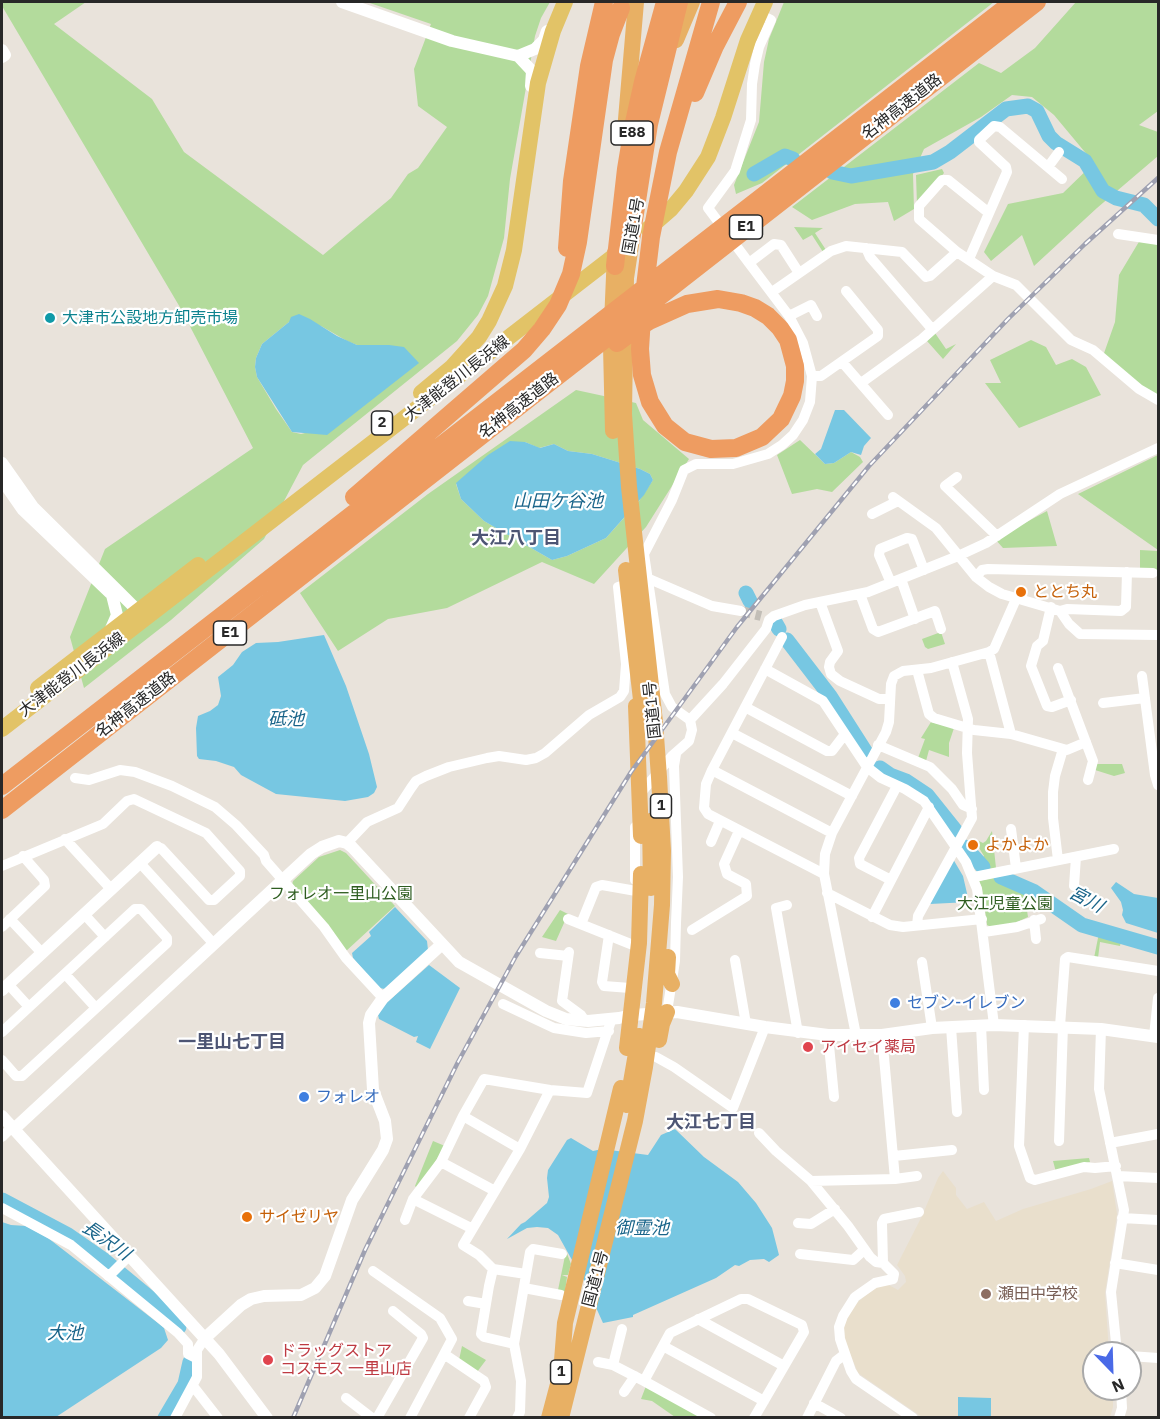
<!DOCTYPE html>
<html>
<head>
<meta charset="utf-8">
<style>
  body { margin:0 }
  #map { position:relative; width:1160px; height:1419px; overflow:hidden; background:#e9e3db; font-family:"IBM Plex Sans",sans-serif }
  canvas { display:block }
  .frame { position:absolute; inset:0; border:3px solid #282828; pointer-events:none }
  .north { position:absolute; left:1082px; top:1341px; width:60px; height:60px; box-sizing:border-box; background:#fff; border:2px solid #a9a9a9; border-radius:50%; rotate:157deg; font-size:16px; font-weight:700; line-height:24px; text-align:center; color:#282828 }
  .north::after { content:''; display:block; margin:auto; width:21px; height:27px; background:#4a6ae7; clip-path:polygon(50% 0,100% 100%,50% 72%,0 100%) }
</style>
</head>
<body>
<div id="map">
<canvas width="1160" height="1419"></canvas>
<div class="frame"></div>
<div class="north">N</div>
</div>
<script>
const c = document.querySelector('canvas').getContext('2d');
c.lineJoin = 'round';
function paint(path, color) { c.fillStyle = color; c.fill(path, 'evenodd'); }
const toPath = rows => new Path2D(rows.map(r => 'M' + r).join(''));
function stroke(path, color, width, dash) { c.strokeStyle = color; c.lineWidth = width; c.lineCap = dash ? 'butt' : 'round'; c.setLineDash(dash || []); c.stroke(path); }
function drawText(font, color, halo, rows, align = 'center') {
  c.font = font + ' "IBM Plex Sans","Noto Sans JP",sans-serif'; c.lineWidth = 4.5; c.setLineDash([]); c.textBaseline = 'middle'; c.strokeStyle = halo; c.fillStyle = color; for (const [text, x, y, turn = 0] of rows) {
    c.save(); c.translate(x, y); c.rotate((+turn || 0) * Math.PI / 180); c.textAlign = isNaN(turn) ? turn : align; if (halo) c.strokeText(text, 0, 0); c.fillText(text, 0, 0); c.restore();
  }
}
paint(toPath([
  [943,1171,956,1188,956,1195,967,1209,984,1202,996,1221,1023,1209,1091,1189,1112,1181,1117,1214,1105,1293,1109,1353,1094,1353,1094,1389,1113,1389,1113,1407,1110,1417,922,1417,858,1373,845,1341,844,1328,847,1317,854,1305,875,1288,885,1283,898,1290,906,1282,905,1276,897,1265,922,1216,938,1178]
]), '#e9dfcc');
paint(toPath([
  [2,2,86,2,54,24,152,99,184,152,323,255,391,198,408,174,418,168,447,127,418,106,414,69,431,24,367,2,550,2,541,18,535,36,510,179,504,238,488,296,478,315,457,341,303,465,264,539,171,620,84,688,70,637,105,549,253,448,181,309,2,6],
  [289,322,321,326,347,341,357,345,374,345,309,432,301,434,292,432,276,409,257,377,255,367,256,358,262,344],
  [784,2,994,2,762,183,736,194,734,185,759,122,764,62,769,39],
  [1076,2,1158,2,1158,111,1139,125,1158,132,1158,156,1097,208,1034,266,1022,235,991,261,984,252,1008,204,1063,193,1094,163,1054,115,1032,97,1012,95,981,117,924,149,913,174,914,209,894,221,888,202,855,204,812,220,792,207,979,63,1001,73,1035,48],
  [942,169,944,173,917,205,916,175],
  [794,227,823,228,815,233,826,250,823,252,812,235,803,240],
  [1140,240,1158,244,1158,397,1140,386,1103,356,1115,322,1119,275],
  [935,333,946,349,956,344,943,359,927,341],
  [1031,340,1046,347,1056,365,1072,359,1086,367,1101,395,1019,428,985,383,1001,383,990,360],
  [576,390,636,403,643,420,689,459,646,527,594,584,542,562,447,608,388,619,338,651,300,593,428,494],
  [525,442,539,448,554,444,568,451,592,454,640,469,650,474,653,480,639,501,606,538,567,556,552,560,484,521,461,499,456,484,473,470],
  [800,440,825,464,834,463,851,452,860,457,863,462,832,492,817,489,792,494,777,455],
  [1158,455,1158,550,1078,494],
  [1047,511,1057,546,1003,548,995,539],
  [1140,550,1158,551,1157,570,1140,569],
  [941,632,945,644,928,649,925,647,922,639],
  [931,722,954,728,949,743,949,757,929,750,926,761,918,758,925,739,921,738],
  [1096,764,1122,764,1125,773,1114,776,1095,770],
  [992,831,996,868,990,869,980,861,984,856,973,838,983,843,986,841],
  [340,850,346,853,395,906,345,952,292,885,293,881,319,857],
  [996,877,1024,890,1028,917,1015,923,991,927,987,925,982,888,979,881],
  [560,910,568,914,556,941,542,937],
  [1099,933,1122,937,1120,946,1100,942,1098,958,1094,958],
  [433,1141,445,1146,418,1189,415,1186],
  [1089,1158,1090,1162,1056,1172,1053,1161],
  [566,1251,571,1264,568,1275,562,1275,567,1277,565,1292,558,1290],
  [462,1346,486,1360,477,1372,459,1360],
  [646,1386,704,1417,675,1417,652,1401,641,1399]
]), '#b3db9c');
paint(toPath([
  [299,314,310,319,337,336,357,345,389,345,404,347,419,363,327,435,292,432,257,377,255,367,256,358,262,344,289,322,291,317],
  [835,410,844,410,871,438,864,446,861,455,851,452,834,463,825,464,815,454,821,449],
  [510,441,525,442,540,448,554,444,568,451,592,454,640,469,650,474,653,480,644,495,606,538,567,556,552,560,484,521,461,499,456,483,488,455],
  [324,635,346,686,369,754,377,787,374,793,368,797,345,801,276,794,241,775,234,767,216,761,199,759,197,756,196,728,198,716,210,711,218,705,221,696,218,677,233,665,242,652,256,643,278,642],
  [953,859,963,876,969,902,930,904],
  [1116,882,1134,894,1158,898,1158,933,1126,923,1122,915,1123,910,1121,902,1111,888],
  [395,907,427,941,428,950,385,989,379,988,353,958,352,953,371,936,369,932],
  [429,965,460,988,430,1049,416,1042,418,1036,414,1037,379,1019,378,1015,382,1007],
  [675,1129,704,1157,738,1182,756,1203,772,1228,779,1255,769,1262,764,1259,750,1260,739,1266,735,1265,716,1278,633,1315,633,1317,603,1323,575,1261,572,1260,558,1235,548,1228,537,1227,527,1228,507,1239,521,1224,525,1222,547,1203,549,1197,547,1178,548,1170,567,1140,571,1138,593,1151,602,1149,648,1155,661,1135],
  [2,1222,11,1225,26,1226,48,1238,158,1323,164,1328,168,1340,161,1348,56,1417,2,1417],
  [958,1397,991,1398,991,1417,958,1417]
]), '#77c7e2');
stroke(toPath([
  [832,172,851,176,933,162,950,152,1006,109,1028,106,1037,111,1049,136,1056,143,1085,161,1103,191,1116,198,1144,205,1158,219],
  [754,174,785,156,793,159],
  [746,593,750,601],
  [775,622,779,629],
  [787,640,830,696,867,754],
  [880,768,890,775,906,781,927,795,955,830],
  [965,847,983,867],
  [1001,877,1033,891,1082,925,1158,947],
  [2,1200,68,1235,104,1260,150,1298,179,1327],
  [165,1418,185,1384,190,1362]
]), '#77c7e2', 15);
stroke(toPath([
  [741,611,761,616]
]), '#c2beb7', 10, [10, 5]);
stroke(toPath([
  [1048,167,1059,152],
  [1118,234,1158,240],
  [866,248,870,257,932,329],
  [969,259,1007,172,1006,167,979,142,979,140,994,126,1000,127,1062,179],
  [749,263,708,208,735,171,751,120,752,84,755,64,759,47,771,20,759,14],
  [993,276,1016,285,1071,340,1093,350,1139,389,1158,400],
  [772,292,831,251,846,246,902,252,926,277,930,276,957,252],
  [789,316,811,305,817,316],
  [842,362,888,415],
  [812,376,821,376,878,336,878,330,846,291],
  [861,383,922,339,993,276,957,252,919,219,919,206,942,180,948,180,989,213],
  [957,477,945,486,997,536],
  [893,497,936,528,976,577,989,587,1002,594,1060,611,1069,624,1080,634,1158,635],
  [872,514,898,501],
  [976,577,982,570,988,569,1153,573],
  [901,579,915,619],
  [891,583,879,555,880,549,907,538,912,539,924,570],
  [860,594,873,629,878,632,935,611,941,629],
  [820,602,838,651,830,662,829,667,831,674,840,681,879,699,890,699],
  [1051,607,1043,641,1037,646,1031,666,1047,706,1052,707,1071,700],
  [1060,611,1067,609,1121,611,1126,607,1127,572],
  [782,637,712,770,706,784,704,808,708,814,824,874],
  [989,652,1011,734],
  [1058,668,1093,761,1088,780],
  [765,669,823,701,867,767,881,778,905,789,924,801,966,862,977,889,994,1025],
  [917,670,929,714,934,718,974,730,1011,734,1067,750,1086,742],
  [1142,676,1155,775,1158,785],
  [1103,703,1145,698],
  [745,707,827,751,832,751,845,734],
  [690,720,723,684,766,629,769,620,774,616,805,605,868,592,958,556,986,543,1060,494,1158,448],
  [732,733,852,796],
  [878,745,930,767,952,789,963,805,972,809],
  [712,770,832,833],
  [75,778,89,780,120,770,135,772,172,786,215,807,236,825,264,855,266,861,324,927,346,958,383,998],
  [639,795,672,756,689,741,692,730,690,720,672,707,665,694,644,554,672,500,684,470,696,464,733,464,768,454,782,445,793,435,803,420,810,402,812,376,803,343,789,316,749,263,774,244,781,245,799,273],
  [635,827,635,880],
  [1011,829,1016,868],
  [65,839,111,889],
  [711,842,720,821],
  [347,843,367,822,398,808,411,788,416,781,426,776,449,767,487,758,499,756,526,760,536,758,545,753,589,715,620,697,624,691,626,664,618,587,647,578,712,606,741,611],
  [1058,860,1053,818,1053,792,1055,776,1063,749],
  [140,863,213,943],
  [2,866,103,824,127,801,134,799,206,833,240,871,240,876,214,900,209,900,161,848,157,847],
  [974,877,1114,849],
  [891,880,860,864,859,858,897,786],
  [1074,886,1076,857],
  [827,893,890,925,903,927,982,919],
  [787,905,776,908,798,1033],
  [84,914,105,937],
  [872,917,929,807],
  [10,919,42,953],
  [568,919,633,945],
  [1034,920,1036,939],
  [581,924,596,887,602,885,636,891],
  [917,925,918,916,972,818,967,753,968,719,952,662],
  [2,927,45,886,44,880,23,856],
  [692,930,747,896,746,884,727,874,724,864,739,831],
  [984,932,1017,927,1041,919],
  [609,935,602,982,604,986,630,988],
  [569,952,562,1001,581,1015,585,1021],
  [540,953,568,956],
  [735,960,746,1024],
  [922,962,932,1028],
  [65,974,96,1008],
  [8,984,29,1007],
  [503,1004,554,1028,586,1033,609,1031],
  [667,1012,675,961,676,923,678,877,674,766,676,754],
  [981,1025,984,1090],
  [1024,1025,1019,1146,1030,1178,1035,1180,1084,1167,1095,1168,1116,1166],
  [1060,1026,1065,959,1068,957,1158,971],
  [951,1027,957,1112],
  [1101,1029,1099,1089,1124,1210,1111,1292,1117,1353],
  [2,1032,135,909,141,909,167,938,167,943,22,1076,16,1076,2,1060],
  [828,1035,834,1097],
  [856,1035,824,874,825,854,832,833,886,732,889,722,891,684,894,676,903,671,931,668,989,652,994,649,1016,599],
  [1154,1036,1158,998],
  [656,1057,674,1067,733,1108,765,1027],
  [463,1116,520,1149],
  [759,1133,776,1151,811,1181,848,1226,870,1257,876,1262,883,1263,894,1274,893,1279,875,1283,855,1297,843,1316,839,1327,840,1339,851,1371,856,1379,913,1418],
  [2,1137,12,1127],
  [1059,1141,1063,1026],
  [1110,1143,1158,1134],
  [894,1156,952,1150],
  [441,1162,495,1191],
  [1118,1176,1158,1178],
  [895,1179,917,1176],
  [811,1181,895,1179,882,1035],
  [413,1199,471,1228],
  [2,1208,71,1245,178,1333,188,1344,188,1354,196,1358],
  [1122,1218,1158,1220],
  [405,1220,413,1199,441,1162,463,1116,484,1079,550,1090,587,1093,612,1018],
  [798,1223,811,1224,835,1209],
  [800,1254,853,1260,864,1250],
  [883,1263,882,1223,884,1219,919,1212],
  [1115,1263,1158,1270],
  [493,1269,479,1255,463,1245,520,1149,550,1090],
  [373,1271,440,1318,452,1339,442,1358],
  [110,1275,129,1256],
  [524,1288,561,1295],
  [468,1301,486,1304],
  [698,1319,784,1366],
  [514,1344,484,1337,481,1334,489,1286,493,1269,526,1274],
  [663,1346,764,1401],
  [1130,1356,1158,1358],
  [598,1362,613,1365,644,1381,711,1418],
  [613,1365,622,1329],
  [644,1381,670,1333,741,1299,748,1299,802,1325,804,1332,754,1418],
  [193,1386,218,1418],
  [624,1392,635,1376],
  [346,1398,372,1418],
  [814,1403,841,1418],
  [175,1418,197,1377,197,1350,205,1338],
  [377,1418,423,1338,421,1334,393,1311],
  [410,1418,442,1358,447,1356,484,1381,486,1387,469,1418],
  [517,1418,520,1412,521,1381,514,1344,530,1252,533,1249,562,1254],
  [807,1418,836,1361,845,1354],
  [1119,1418,1122,1408,1121,1389]
]), '#fff', 10);
stroke(toPath([
  [342,2,452,41,518,56,532,71,531,86],
  [2,50,5,55,2,57],
  [518,56,535,49,544,40,547,31],
  [2,463,33,507,120,593,137,610,141,618],
  [2,480,23,510,110,593],
  [110,631,117,615,112,595],
  [2,990,157,847],
  [2,1116,219,1354,267,1418],
  [14,1129,311,854,322,847,339,841,347,843,352,847,459,962,546,1011,566,1019,588,1021,619,1018,632,1015,677,1012,765,1027,828,1035,882,1035,932,1028,994,1025,1101,1029,1158,1037],
  [109,1275,110,1275],
  [205,1338,241,1305,251,1299,264,1296,301,1295,315,1288,325,1276,352,1200,383,1150,387,1139,385,1121,373,1090,369,1023,371,1015,383,998,441,945]
]), '#fff', 12);
stroke(toPath([
  [648,229,671,209,686,191,708,157,723,118,748,40,765,2],
  [421,393,451,368,479,337,489,321,505,286,514,250,538,83,553,31,565,2],
  [38,688,198,565],
  [2,729,623,249]
]), '#e2c367', 16);
stroke(toPath([
  [676,40,692,2],
  [625,131,636,2],
  [613,431,611,346,615,253],
  [626,570,643,717],
  [636,706,641,836],
  [650,821,651,888],
  [668,957,667,974,672,984],
  [659,1040,662,1024,667,1012],
  [627,1048,639,943,641,874],
  [627,1105,639,1036],
  [561,1373,565,1323,621,1088],
  [549,1418,562,1369],
  [561,1418,635,1121,645,1067,654,1003,662,905,663,851,659,777,655,722,629,487,624,414,626,278,634,225]
]), '#e8b064', 16);
stroke(toPath([
  [695,93,715,46,738,2],
  [631,239,649,124,679,2],
  [567,248,572,181,589,66,604,2],
  [615,266,626,169,633,127,643,82,665,2],
  [617,343,633,331,649,321,687,304,718,299,741,303,755,308,768,316,780,328,788,340,795,366,795,381,792,396,781,419,762,437,736,448,711,449,685,442,665,426,650,402,642,375,640,349,643,303,651,237,668,152,711,2],
  [354,497,524,350,542,329,558,305,571,274,578,242,604,60,611,34,621,8],
  [2,786,1013,2],
  [2,810,1037,2]
]), '#ee9c61', 18);
const rail = toPath([
  [293,1418,365,1250,458,1062,516,956,631,772,737,627,869,466,1008,319,1085,244,1158,178]
]);
stroke(rail, '#9fa1b1', 4.5);
stroke(rail, '#fff', 2, [7]);
for (const [x, y, r, color] of [
  [50,318,6,"#0f9aa8"],
  [1021,592,6,"#e8710a"],
  [973,845,6,"#e8710a"],
  [895,1003,6,"#3f7fe0"],
  [808,1047,6,"#e0444e"],
  [304,1097,6,"#3f7fe0"],
  [247,1217,6,"#e8710a"],
  [986,1294,6,"#8d6e63"],
  [268,1360,6,"#e0444e"]
]) { const dot = new Path2D(); dot.arc(x, y, r, 0, 2 * Math.PI); c.fillStyle = color; c.fill(dot); stroke(dot, '#fff', 2); }
for (const [x, y, w] of [
  [632,133,42],
  [746,227,33],
  [382,423,21],
  [230,633,33],
  [661,806,21],
  [561,1372,21]
]) { const box = new Path2D(); box.roundRect(x - w / 2, y - 12, w, 24, 4.5); c.fillStyle = '#fff'; c.fill(box); stroke(box, '#282828', 1.5); }
drawText('bold 15px', '#282828', null, [
  ["E88",632,133],
  ["E1",746,227],
  ["2",382,423],
  ["E1",230,633],
  ["1",661,806],
  ["1",561,1372]
]);
drawText('16px', '#282828', '#fff', [
  ["名神高速道路",902,107,-38],
  ["国道1号",634,226,-80],
  ["大津能登川長浜線",457,379,-38],
  ["名神高速道路",519,406,-38],
  ["大津能登川長浜線",72,675,-37],
  ["名神高速道路",136,705,-38],
  ["国道1号",653,710,-96],
  ["国道1号",596,1279,-75]
]);
drawText('16px', '#0d838f', '#fff', [
  ["大津市公設地方卸売市場",62,318]
], 'left');
drawText('16px', '#c56008', '#fff', [
  ["ととち丸",1033,592],
  ["よかよか",985,845],
  ["サイゼリヤ",259,1217]
], 'left');
drawText('16px', '#2e5d20', '#fff', [
  ["フォレオ一里山公園",341,894],
  ["大江児童公園",1005,904]
]);
drawText('16px', '#366cbe', '#fff', [
  ["セブン-イレブン",907,1003],
  ["フォレオ",316,1097]
], 'left');
drawText('16px', '#be3a42', '#fff', [
  ["アイセイ薬局",820,1047],
  ["ドラッグストア",280,1351],
  ["コスモス 一里山店",280,1369]
], 'left');
drawText('16px', '#785e54', '#fff', [
  ["瀬田中学校",998,1294]
], 'left');
drawText('italic 18px', '#1a658a', '#fff', [
  ["山田ケ谷池",558,502],
  ["砥池",286,720],
  ["宮川",1086,900,28],
  ["御霊池",642,1229],
  ["長沢川",106,1241,35],
  ["大池",65,1334]
]);
drawText('bold 18px', '#4d5574', '#fff', [
  ["大江八丁目",516,539],
  ["一里山七丁目",232,1043],
  ["大江七丁目",711,1123]
]);
</script>
</body>
</html>
